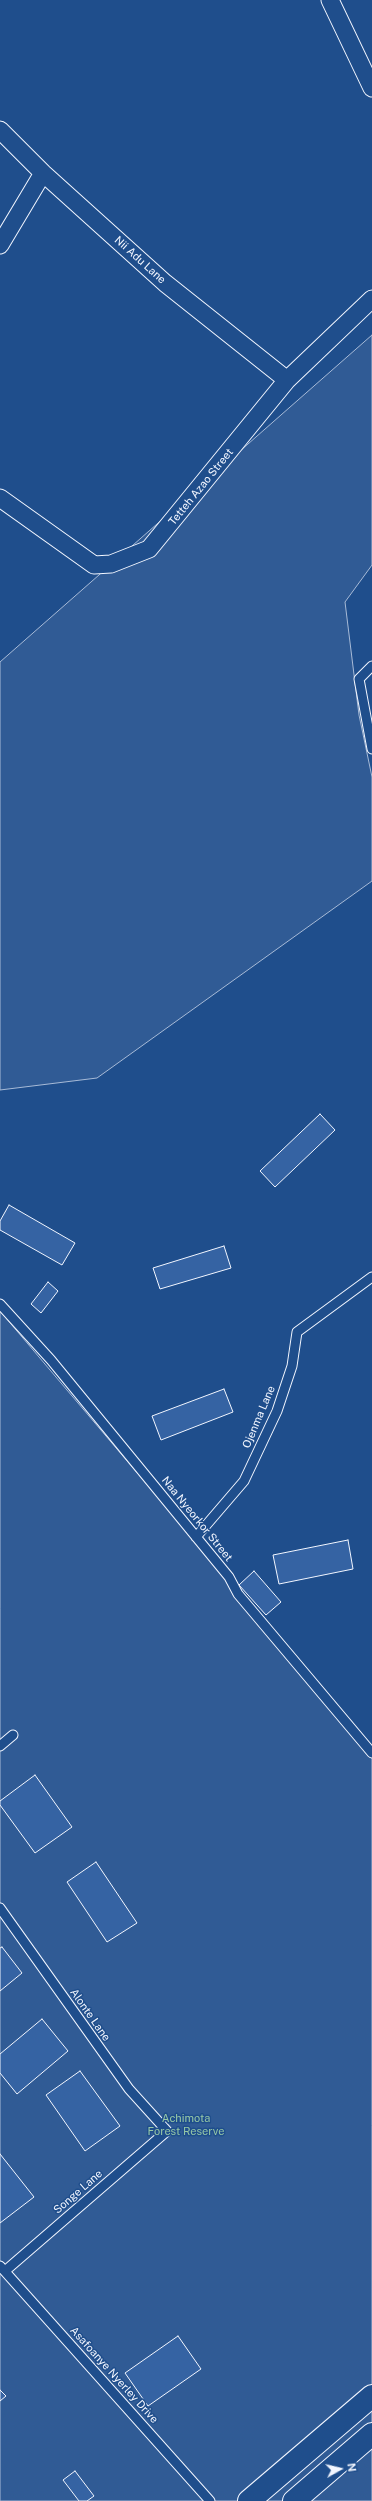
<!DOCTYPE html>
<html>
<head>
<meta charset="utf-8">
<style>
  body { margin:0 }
  #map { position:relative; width:372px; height:2501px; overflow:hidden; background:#1f4e8c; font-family:"Public Sans",sans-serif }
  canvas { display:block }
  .north { position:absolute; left:320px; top:2449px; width:40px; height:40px; -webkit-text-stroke:3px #1f4e8c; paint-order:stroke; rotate:82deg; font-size:11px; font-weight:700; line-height:16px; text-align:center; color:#f2f6ff }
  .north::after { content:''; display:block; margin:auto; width:14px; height:18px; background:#f2f6ff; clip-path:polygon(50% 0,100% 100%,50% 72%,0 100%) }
</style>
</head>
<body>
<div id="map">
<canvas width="372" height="2501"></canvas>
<div class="north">N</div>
</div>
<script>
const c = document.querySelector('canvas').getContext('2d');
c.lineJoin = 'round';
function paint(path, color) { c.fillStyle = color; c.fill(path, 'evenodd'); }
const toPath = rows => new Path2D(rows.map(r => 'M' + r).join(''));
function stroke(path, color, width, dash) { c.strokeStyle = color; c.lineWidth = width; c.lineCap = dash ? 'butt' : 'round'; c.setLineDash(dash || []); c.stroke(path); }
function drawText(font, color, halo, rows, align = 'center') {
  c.font = font + ' "Public Sans",sans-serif'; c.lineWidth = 3; c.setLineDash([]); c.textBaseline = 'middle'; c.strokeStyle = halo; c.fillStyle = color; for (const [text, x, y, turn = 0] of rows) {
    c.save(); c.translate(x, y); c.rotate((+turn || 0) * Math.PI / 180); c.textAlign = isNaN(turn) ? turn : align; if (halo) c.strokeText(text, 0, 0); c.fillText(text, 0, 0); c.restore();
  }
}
const green = toPath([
  [372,335,372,565,345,602,359,715,372,777,372,881,97,1078,0,1090,0,662,372,335],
  [0,1311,372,1750,372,2501,0,2501,0,1311]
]);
paint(green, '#305b95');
stroke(green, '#a8bbd7', 1);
const building = toPath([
  [320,1114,335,1130,275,1187,260,1171,320,1114],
  [9,1205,75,1243,62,1265,0,1230,0,1221,9,1205],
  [224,1246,231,1268,160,1289,153,1268,224,1246],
  [48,1282,58,1291,41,1313,31,1304,48,1282],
  [224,1389,233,1412,161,1440,152,1416,224,1389],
  [348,1540,353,1569,279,1584,273,1555,348,1540],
  [254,1571,281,1602,266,1615,239,1585,254,1571],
  [35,1775,72,1827,35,1853,0,1805,0,1801,35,1775],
  [96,1862,137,1923,107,1942,67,1882,96,1862],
  [2,1947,22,1973,0,1991,0,1948,2,1947],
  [42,2019,68,2051,17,2094,0,2073,0,2054,42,2019],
  [80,2071,120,2126,85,2151,46,2095,80,2071],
  [0,2154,34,2197,0,2223,0,2154],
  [178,2336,201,2369,148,2406,125,2373,178,2336],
  [0,2390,6,2396,0,2401,0,2390],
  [75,2471,94,2496,87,2501,79,2501,63,2480,75,2471]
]);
paint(building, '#3563a3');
stroke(building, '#f2f6ff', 1);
const lane = toPath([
  [372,666,359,679,372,749],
  [0,1304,51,1360,229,1577,238,1594,372,1753],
  [196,1537,244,1481,277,1411,292,1366,297,1332,372,1277],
  [0,1746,13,1735],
  [0,1908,129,2089,167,2131,5,2271],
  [0,2266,210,2501]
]);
const street = toPath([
  [330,0,372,88],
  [0,130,43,173,165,283,287,380],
  [0,245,43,173],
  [0,498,94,565,111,564,149,549,287,380,372,299]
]);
const primary = toPath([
  [249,2501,372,2396],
  [294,2501,372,2434]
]);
stroke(lane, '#f2f6ff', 11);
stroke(street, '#f2f6ff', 19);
stroke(primary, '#f2f6ff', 24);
stroke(lane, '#1f4e8c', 9);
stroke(street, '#1f4e8c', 17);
stroke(primary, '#1f4e8c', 22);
drawText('11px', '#f2f6ff', '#1f4e8c', [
  ["Nii Adu Lane",140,260,42],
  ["Tetteh Azao Street",201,487,-51],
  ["Ojenma Lane",259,1417,-67],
  ["Naa Nyeorkor Street",197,1519,51],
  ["Alonte Lane",90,2015,55],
  ["Songe Lane",78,2192,-41],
  ["Asafoanye Nyerley Drive",114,2375,48]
]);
drawText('11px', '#97c8a6', '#1f4e8c', [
  ["Achimota",186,2119],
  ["Forest Reserve",186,2132]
]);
</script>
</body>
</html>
